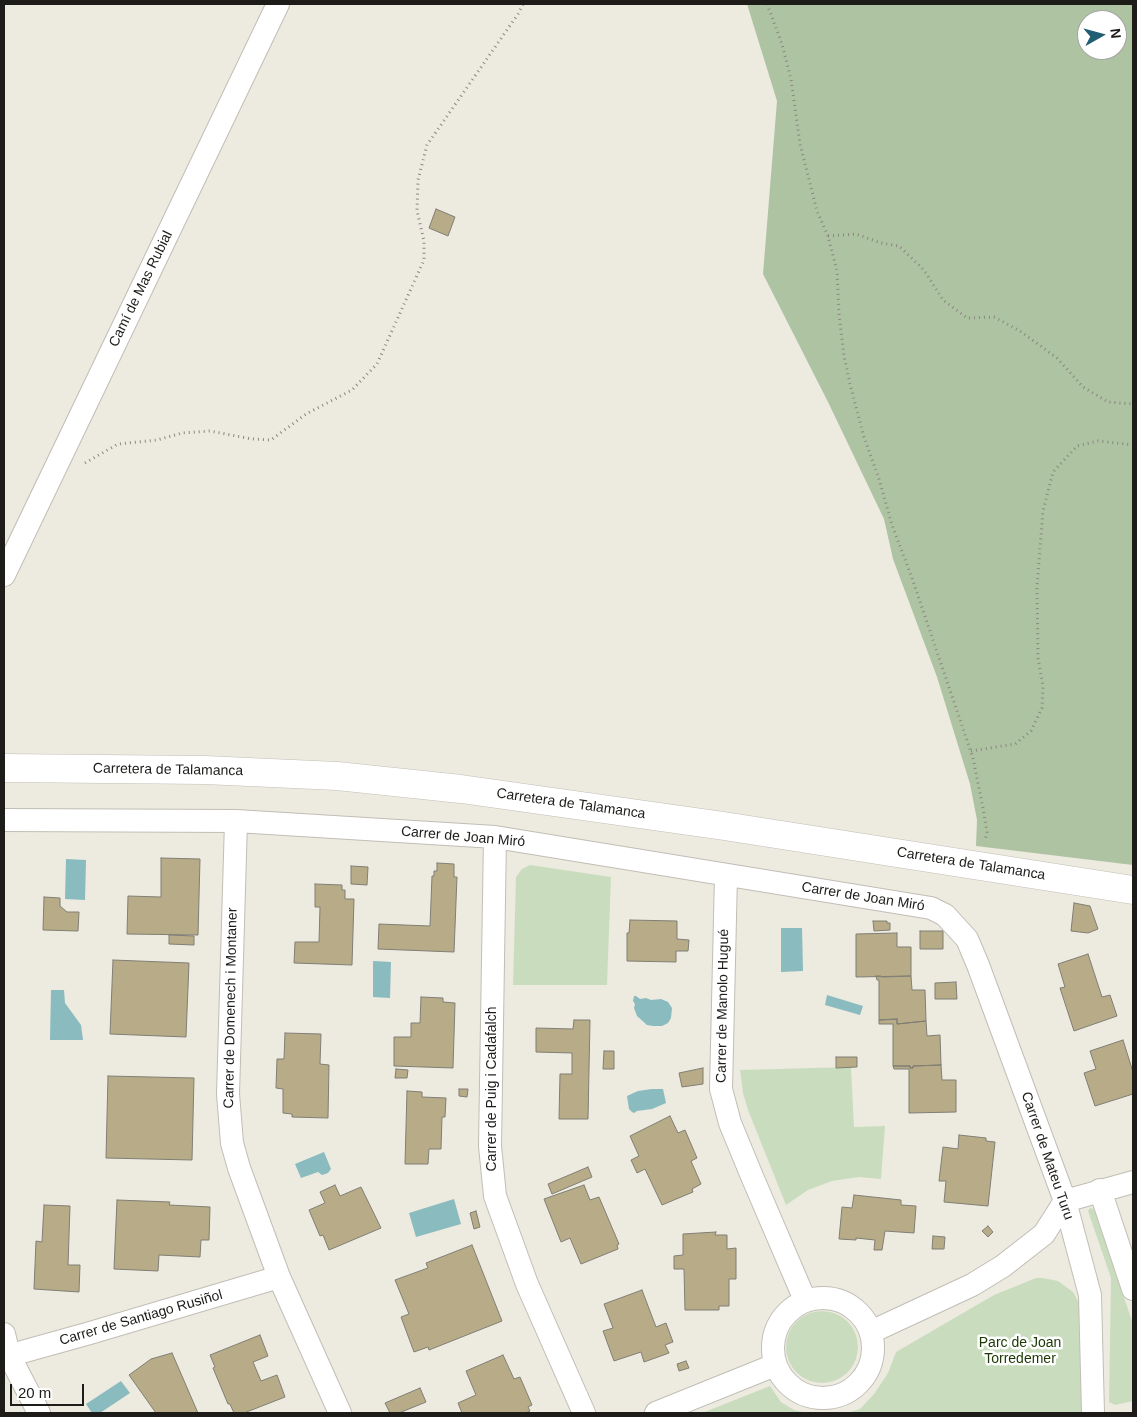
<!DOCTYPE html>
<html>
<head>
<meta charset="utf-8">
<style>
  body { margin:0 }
  #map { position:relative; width:1137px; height:1417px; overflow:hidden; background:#edeae0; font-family:Arial,sans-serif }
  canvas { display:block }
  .frame { position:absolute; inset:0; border:5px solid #1d1c19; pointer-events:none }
  .north { position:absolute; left:1077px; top:10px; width:50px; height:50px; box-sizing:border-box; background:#fff; border:1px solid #a5a4a3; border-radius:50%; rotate:83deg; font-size:14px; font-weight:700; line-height:20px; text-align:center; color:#1d1c19 }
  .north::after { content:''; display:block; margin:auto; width:18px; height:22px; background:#205e74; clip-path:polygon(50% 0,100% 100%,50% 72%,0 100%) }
  .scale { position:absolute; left:10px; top:1384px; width:74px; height:22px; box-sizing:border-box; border:2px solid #1d1c19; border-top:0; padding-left:6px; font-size:15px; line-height:18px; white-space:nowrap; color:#1d1c19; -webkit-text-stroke:4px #fff; paint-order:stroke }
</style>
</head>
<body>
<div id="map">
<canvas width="1137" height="1417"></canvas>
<div class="frame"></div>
<div class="north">N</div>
<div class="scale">20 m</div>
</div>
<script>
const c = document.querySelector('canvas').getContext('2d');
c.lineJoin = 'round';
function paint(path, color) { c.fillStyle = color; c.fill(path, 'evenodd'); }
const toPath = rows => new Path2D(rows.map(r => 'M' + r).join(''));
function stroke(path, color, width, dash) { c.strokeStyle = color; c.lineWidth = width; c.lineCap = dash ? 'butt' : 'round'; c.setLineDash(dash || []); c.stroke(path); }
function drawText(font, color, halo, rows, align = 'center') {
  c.font = font + ' Arial,sans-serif'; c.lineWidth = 5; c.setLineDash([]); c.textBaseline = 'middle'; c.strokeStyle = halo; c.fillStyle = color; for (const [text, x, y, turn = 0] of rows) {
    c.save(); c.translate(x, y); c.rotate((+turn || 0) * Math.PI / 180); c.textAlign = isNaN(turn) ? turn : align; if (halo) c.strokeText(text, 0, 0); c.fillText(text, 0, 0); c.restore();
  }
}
paint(toPath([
  [530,865,611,877,607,985,513,985,516,877,522,869],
  [851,1067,854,1127,885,1126,881,1179,859,1177,832,1181,808,1190,786,1205,748,1110,743,1093,740,1070],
  [1090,1208,1094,1209,1133,1324,1133,1401,1115,1405,1109,1402,1111,1278,1088,1211],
  [1036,1278,1043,1278,1058,1281,1073,1292,1079,1303,1082,1312,1081,1413,847,1413,860,1409,874,1394,888,1373,896,1352,994,1295],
  '786 1347a36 36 0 1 1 72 0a36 36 0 1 1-72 0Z',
  [770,1386,781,1402,794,1410,807,1413,702,1413]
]), '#c9ddbe');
paint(toPath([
  [747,4,1133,4,1133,865,976,846,977,820,970,784,937,677,893,559,884,519,828,402,763,274,777,101],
  [1087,20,1117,20,1117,50,1087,50]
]), '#aec3a2');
paint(toPath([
  [66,859,86,860,85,900,65,899],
  [781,928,802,928,803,971,781,972],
  [373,961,391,962,390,998,373,997],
  [51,990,64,990,65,1003,81,1025,83,1040,50,1040],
  [827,995,863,1006,860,1015,825,1005],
  [634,996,636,996,640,999,646,998,651,1000,661,999,668,1002,672,1008,671,1018,668,1023,662,1026,653,1026,647,1025,637,1016,634,1008,635,1004,633,1001],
  [652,1089,663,1089,666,1103,652,1109,637,1111,634,1113,632,1112,629,1109,627,1096,638,1091],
  [324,1152,331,1169,328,1173,322,1175,318,1172,301,1178,295,1164],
  [454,1199,461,1224,416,1237,409,1213],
  [121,1381,130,1393,100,1413,92,1413,86,1404]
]), '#8abbbf');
const building = toPath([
  [436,209,455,217,448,236,429,228,436,209],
  [161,858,200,859,198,935,127,934,128,896,161,897,161,858],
  [437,863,454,864,454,877,457,877,454,952,378,949,379,924,430,926,432,876,434,876,434,871,437,871,437,863],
  [351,866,368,867,367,885,351,884,351,866],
  [315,884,342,885,342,890,345,890,345,899,354,899,352,965,294,963,295,942,319,942,320,907,315,907,315,884],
  [44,897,60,898,60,906,67,912,79,912,78,931,43,930,44,897],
  [1074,903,1090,906,1098,929,1088,933,1071,931,1074,903],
  [630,920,677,921,677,939,689,940,688,951,676,951,676,962,627,961,627,933,629,933,630,920],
  [873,921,887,921,887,923,890,923,890,930,874,931,873,921],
  [920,931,943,931,943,949,920,949,920,931],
  [897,933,897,947,911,947,911,976,856,977,856,934,897,933],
  [169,935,194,936,194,945,169,944,169,935],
  [1088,954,1102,997,1110,995,1117,1016,1074,1031,1060,988,1065,987,1058,964,1088,954],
  [113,960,189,963,186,1037,110,1034,113,960],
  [876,976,881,976,882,977,911,976,912,990,925,990,926,1021,897,1024,897,1019,879,1020,879,980,877,980,876,976],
  [956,982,957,999,935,999,935,983,956,982],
  [421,997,443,998,443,1002,455,1003,453,1068,394,1066,394,1037,411,1037,411,1023,420,1023,421,997],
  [897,1019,897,1024,926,1021,927,1036,940,1035,941,1065,913,1066,913,1068,910,1068,910,1066,893,1066,893,1024,879,1024,879,1020,897,1019],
  [574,1020,590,1020,588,1119,559,1119,560,1074,572,1074,572,1053,536,1052,536,1028,573,1029,574,1020],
  [285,1033,321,1034,320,1064,329,1065,328,1118,292,1117,292,1114,283,1113,283,1089,276,1088,277,1059,284,1059,285,1033],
  [1123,1040,1133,1072,1133,1094,1095,1106,1084,1073,1096,1069,1090,1051,1123,1040],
  [604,1051,614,1051,614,1069,603,1069,604,1051],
  [836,1057,857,1057,857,1067,836,1068,836,1057],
  [941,1065,942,1080,956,1080,956,1112,909,1113,909,1069,894,1069,893,1066,910,1066,910,1068,913,1068,913,1066,941,1065],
  [703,1068,703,1084,682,1087,679,1073,703,1068],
  [396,1069,408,1070,407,1078,395,1078,396,1069],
  [108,1076,194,1078,192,1160,106,1158,108,1076],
  [459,1089,468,1089,467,1097,459,1096,459,1089],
  [407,1091,422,1092,422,1097,446,1098,445,1117,442,1117,441,1149,429,1149,428,1164,405,1164,407,1091],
  [670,1116,678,1133,685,1130,697,1158,691,1161,701,1184,692,1189,693,1192,662,1205,645,1169,637,1173,631,1160,639,1156,630,1136,670,1116],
  [959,1135,986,1138,986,1141,995,1142,988,1206,944,1202,946,1181,939,1181,943,1147,958,1149,959,1135],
  [588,1167,592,1177,552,1194,548,1184,588,1167],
  [335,1185,340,1196,361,1187,381,1228,329,1250,323,1235,320,1236,309,1210,325,1203,320,1192,335,1185],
  [584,1185,590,1200,599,1197,619,1244,617,1245,618,1249,581,1264,570,1238,561,1242,544,1199,584,1185],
  [854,1195,901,1200,901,1205,916,1206,914,1233,885,1231,882,1250,874,1250,875,1240,856,1238,856,1240,839,1239,842,1207,852,1208,854,1195],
  [117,1200,170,1202,169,1205,210,1207,209,1240,201,1240,200,1257,159,1255,158,1271,114,1269,117,1200],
  [44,1205,70,1206,68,1265,80,1265,79,1292,34,1289,36,1241,42,1242,44,1205],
  [476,1211,480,1227,474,1229,470,1213,476,1211],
  [988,1226,993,1232,988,1237,982,1231,988,1226],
  [716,1232,715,1235,727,1235,727,1249,736,1248,736,1279,729,1279,729,1306,719,1306,719,1310,685,1310,684,1269,674,1269,674,1256,683,1255,683,1234,716,1232],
  [933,1236,945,1237,944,1249,932,1249,933,1236],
  [472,1245,502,1321,429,1350,428,1347,414,1352,401,1317,409,1314,395,1280,428,1268,426,1263,472,1245],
  [642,1290,656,1327,666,1323,673,1342,665,1345,669,1353,644,1362,641,1352,614,1361,603,1331,613,1328,604,1304,642,1290],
  [260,1335,268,1356,253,1362,261,1381,277,1375,285,1397,244,1413,234,1413,230,1404,228,1404,213,1368,215,1367,210,1355,260,1335],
  [172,1353,198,1413,156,1413,129,1375,151,1359,172,1353],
  [503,1355,514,1379,520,1377,532,1405,528,1407,530,1411,525,1413,462,1413,458,1403,476,1395,466,1371,503,1355],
  [686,1361,689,1368,679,1371,677,1364,686,1361],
  [420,1388,426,1402,399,1413,390,1413,385,1403,420,1388]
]);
paint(building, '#b7ac87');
stroke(building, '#807e75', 1);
const minor = toPath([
  [4,575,278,4],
  [4,820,236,821,495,837,931,908,945,915,967,939,978,965,1065,1201,1090,1295,1093,1413],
  [236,821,228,1094,232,1143,239,1168,279,1277,340,1413],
  [495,837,490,1146,495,1196,527,1284,584,1413],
  [726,875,721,1089,730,1123,751,1174,805,1300],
  [1100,1190,1133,1289],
  '773 1348a50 50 0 1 1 100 0a50 50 0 1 1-100 0Z',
  [871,1332,972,1285,1003,1266,1044,1234,1065,1201,1133,1182],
  [4,1334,9,1355,39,1413],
  [4,1357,90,1333,279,1277],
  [656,1413,775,1365]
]);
const tertiary = toPath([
  [4,768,205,770,337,776,461,789,724,826,1133,890]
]);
stroke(minor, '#c1beb5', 24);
stroke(tertiary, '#c1beb5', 29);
stroke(toPath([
  [767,4,782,44,791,79,800,144,817,211,828,236,837,271,839,314,844,356,851,388,864,437,879,479,892,525,912,578,973,758,983,808,987,832,985,841],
  [828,236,856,234,881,243,899,246,924,270,943,300,967,318,994,317,1020,331,1057,358,1083,387,1108,402,1133,404],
  [85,463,118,444,157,440,182,433,210,431,252,439,271,440,306,414,352,390,377,364,424,260,424,241,417,211,418,180,427,145,518,14,523,4],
  [971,751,1015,744,1031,731,1042,708,1043,686,1038,658,1037,586,1043,511,1053,472,1077,446,1098,441,1133,445]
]), '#8a8881', 3, [1, 4]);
stroke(minor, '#fff', 22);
stroke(tertiary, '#fff', 28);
drawText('14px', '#1d1c19', '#fff', [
  ["Camí de Mas Rubial",141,289,-64],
  ["Carretera de Talamanca",168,770,1],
  ["Carretera de Talamanca",571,804,8],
  ["Carrer de Joan Miró",463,837,5],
  ["Carretera de Talamanca",971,864,9],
  ["Carrer de Joan Miró",863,897,9],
  ["Carrer de Manolo Hugué",723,1006,-89],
  ["Carrer de Domenech i Montaner",231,1008,-89],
  ["Carrer de Puig i Cadafalch",492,1089,-90],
  ["Carrer de Mateu Turu",1047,1156,71],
  ["Carrer de Santiago Rusiñol",141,1318,-16]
]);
drawText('14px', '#1c3704', '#fff', [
  ["Parc de Joan",1020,1343],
  ["Torredemer",1020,1359]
]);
</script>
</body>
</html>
